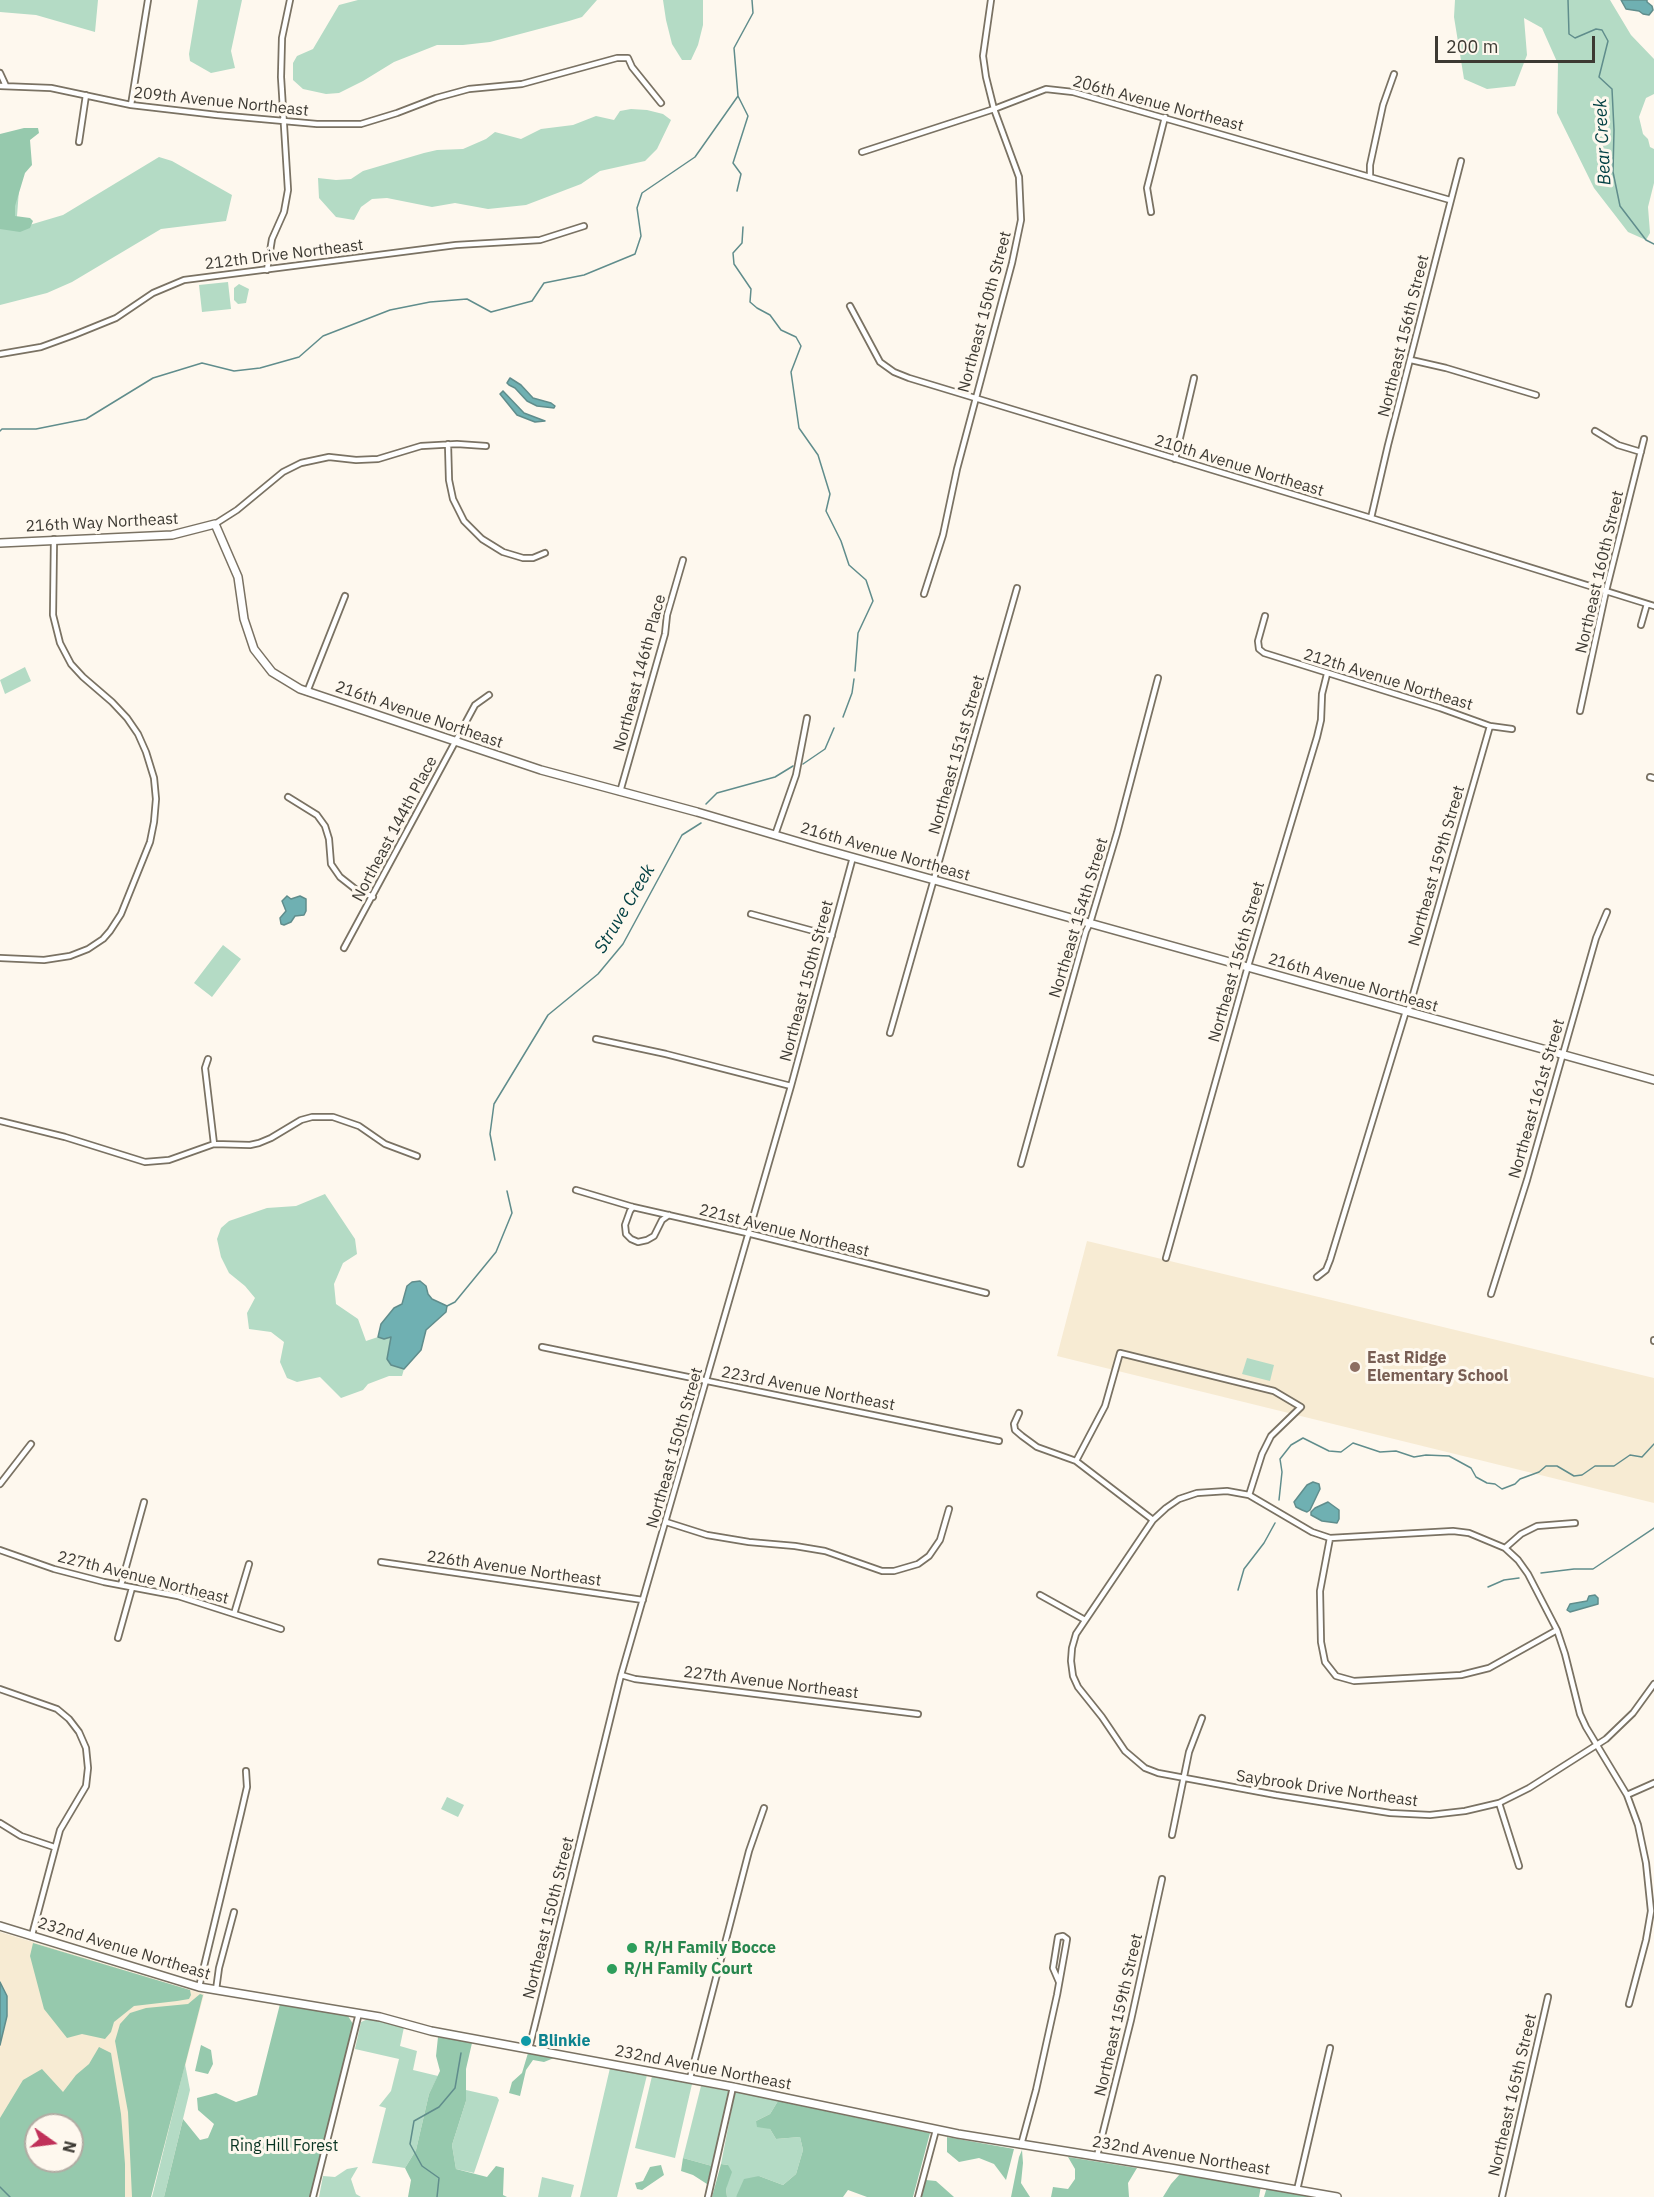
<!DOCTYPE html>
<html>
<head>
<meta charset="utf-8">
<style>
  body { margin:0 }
  #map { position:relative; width:1654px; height:2197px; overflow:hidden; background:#fef8ee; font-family:"IBM Plex Sans",sans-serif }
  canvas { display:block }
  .north { position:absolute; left:24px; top:2113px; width:60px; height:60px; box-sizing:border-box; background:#fef8ee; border:2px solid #b1aca3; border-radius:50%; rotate:104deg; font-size:16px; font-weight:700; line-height:24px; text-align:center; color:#3d3a33 }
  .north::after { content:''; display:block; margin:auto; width:21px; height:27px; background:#c03159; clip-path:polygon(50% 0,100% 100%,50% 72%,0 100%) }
  .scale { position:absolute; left:1435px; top:36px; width:160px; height:27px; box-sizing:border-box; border:3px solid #3d3a33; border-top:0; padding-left:8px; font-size:18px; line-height:21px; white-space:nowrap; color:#3d3a33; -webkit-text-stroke:4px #fef8ee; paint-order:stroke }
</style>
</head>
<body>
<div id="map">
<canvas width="1654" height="2197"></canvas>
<div class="north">N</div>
<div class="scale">200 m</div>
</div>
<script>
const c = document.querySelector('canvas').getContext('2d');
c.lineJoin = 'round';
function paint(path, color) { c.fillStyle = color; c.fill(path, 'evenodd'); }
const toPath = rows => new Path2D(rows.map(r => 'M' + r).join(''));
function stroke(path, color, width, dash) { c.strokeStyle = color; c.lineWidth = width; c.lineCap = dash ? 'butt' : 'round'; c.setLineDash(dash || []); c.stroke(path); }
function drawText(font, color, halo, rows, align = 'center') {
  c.font = font + ' "IBM Plex Sans",sans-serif'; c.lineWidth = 6; c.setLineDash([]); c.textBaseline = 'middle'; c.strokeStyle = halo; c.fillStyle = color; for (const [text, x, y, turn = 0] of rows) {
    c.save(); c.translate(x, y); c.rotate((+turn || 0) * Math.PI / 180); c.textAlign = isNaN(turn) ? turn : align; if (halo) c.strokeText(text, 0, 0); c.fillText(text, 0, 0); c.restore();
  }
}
paint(toPath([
  [1087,1241,1654,1378,1654,1503,1057,1356],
  [0,1932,204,1994,151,2197,0,2197],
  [36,2125,72,2125,72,2161,36,2161]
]), '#f7ebd3');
paint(toPath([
  [0,0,98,0,95,32,36,15,0,12],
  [198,0,242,0,231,51,235,68,211,73,190,61,189,54],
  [358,0,597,0,582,17,569,21,490,42,463,45,437,45,394,62,363,81,339,93,326,94,303,89,293,80,293,63,297,56,313,49,339,5],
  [663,0,703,0,703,25,698,45,691,60,682,60,672,44,666,20],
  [1455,0,1610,0,1631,35,1654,59,1654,94,1646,98,1639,117,1643,134,1648,139,1650,147,1654,149,1654,183,1648,207,1650,233,1646,240,1628,232,1594,188,1557,113,1558,64,1542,28,1524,18,1527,55,1515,86,1487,89,1464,79,1454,17],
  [631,109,647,110,663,114,671,120,657,149,645,161,600,171,581,184,526,205,488,209,455,203,432,207,387,198,372,199,361,207,354,220,336,217,319,198,318,178,336,180,351,179,363,171,424,153,437,150,463,149,486,139,495,132,521,139,541,129,573,125,596,116,614,120,620,111],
  [0,145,20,177,16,229,63,215,159,157,172,161,232,195,226,221,161,229,72,282,47,293,0,305],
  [228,282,231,309,202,312,199,285],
  [239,284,249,289,246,303,238,304,234,300,234,288],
  [25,667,31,681,5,694,0,680],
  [223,945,241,959,212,997,194,983],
  [325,1194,355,1239,357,1254,343,1263,334,1284,336,1304,358,1319,366,1341,378,1337,384,1339,392,1337,391,1365,404,1369,402,1376,389,1376,368,1384,363,1390,341,1398,320,1377,297,1382,287,1378,280,1362,284,1342,271,1332,249,1329,247,1313,255,1298,245,1286,229,1273,221,1257,217,1239,221,1228,229,1221,267,1208,296,1206],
  [1247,1358,1274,1365,1270,1381,1242,1374],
  [447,1797,464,1805,458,1817,441,1809],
  [368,2019,404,2027,400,2046,417,2051,413,2070,438,2076,429,2094,416,2150,405,2168,372,2163,386,2108,379,2106,391,2091,399,2059,355,2049,361,2022],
  [185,2064,190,2090,164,2197,152,2197],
  [610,2068,647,2075,617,2197,580,2197],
  [652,2076,692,2084,675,2158,635,2148],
  [701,2086,729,2091,712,2166,683,2158],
  [466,2090,497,2097,499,2100,474,2173,456,2169,452,2145,466,2101],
  [735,2092,778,2101,770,2114,756,2121,770,2129,776,2139,800,2137,803,2150,796,2174,783,2185,759,2176,736,2197,727,2197,726,2189,728,2165,721,2164],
  [358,2167,351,2179,356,2194,361,2197,319,2197,323,2176,335,2177,347,2169],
  [542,2177,574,2185,571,2197,538,2197]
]), '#b4dbc5');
paint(toPath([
  [24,128,38,128,39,133,30,140,32,165,25,173,15,206,15,216,30,218,33,221,30,228,20,232,0,229,0,134],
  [33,1943,190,1990,191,1995,189,1999,177,2001,134,2006,114,2022,111,2032,105,2039,82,2034,67,2038,44,2009,30,1956],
  [200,1994,203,1995,151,2197,132,2197,128,2112,115,2041,120,2024,130,2013,146,2008,188,2004],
  [280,2004,348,2016,353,2024,311,2197,164,2197,183,2119,200,2140,208,2138,214,2124,198,2110,197,2098,216,2093,236,2102,257,2095],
  [438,2037,472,2043,466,2069,466,2101,452,2145,456,2169,487,2177,496,2166,504,2168,503,2195,507,2197,408,2197,411,2180,405,2168,416,2150,429,2094,440,2071,436,2056],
  [201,2045,211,2050,213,2064,208,2074,195,2071],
  [99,2047,111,2053,121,2114,125,2164,125,2197,0,2197,0,2118,23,2080,42,2069,63,2092,76,2075,89,2064],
  [36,2125,72,2125,72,2161,36,2161],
  [528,2053,554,2058,544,2062,533,2060,526,2070,520,2096,509,2093,512,2082,522,2073],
  [778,2101,930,2133,913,2197,867,2197,848,2190,843,2197,736,2197,744,2179,759,2176,783,2185,796,2174,803,2150,800,2137,776,2139,770,2129,757,2127,756,2121,770,2114],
  [947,2137,1014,2149,1006,2180,994,2164,979,2158,959,2162,947,2152],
  [1022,2150,1023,2163,1021,2183,1030,2197,1011,2197,1019,2157],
  [1068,2157,1137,2168,1128,2183,1129,2197,1051,2197,1053,2187,1068,2189,1075,2179,1075,2169],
  [683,2158,712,2166,707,2184,693,2175,681,2171],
  [721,2164,728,2165,732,2172,726,2189,727,2197,712,2197],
  [661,2165,664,2175,642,2190,637,2189,635,2183,643,2181,650,2167],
  [1180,2174,1261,2186,1259,2197,1163,2197,1171,2184],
  [926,2180,936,2181,954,2197,921,2197],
  [1267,2187,1319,2197,1264,2197]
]), '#96c9ad');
const water = toPath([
  [1621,0,1647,0,1647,2,1652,6,1653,10,1649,15,1643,14,1639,11,1626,9,1621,0],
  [510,378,521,385,533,398,551,403,555,406,554,408,537,406,527,401,515,388,509,385,507,383,510,378],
  [503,391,524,413,545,421,535,422,517,415,500,394,503,391],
  [287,896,291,899,300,896,306,899,306,911,304,915,295,916,291,922,284,925,281,924,280,918,286,911,282,901,287,896],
  [420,1281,426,1286,428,1294,432,1299,447,1306,446,1312,426,1330,421,1350,404,1369,391,1365,387,1359,391,1337,384,1339,378,1337,381,1324,394,1308,402,1304,407,1286,412,1282,420,1281],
  [1313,1482,1319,1484,1320,1489,1310,1510,1307,1512,1302,1510,1296,1507,1294,1502,1307,1485,1313,1482],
  [1328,1502,1339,1510,1339,1519,1337,1523,1322,1521,1311,1515,1311,1512,1315,1508,1328,1502],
  [1595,1595,1598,1598,1598,1604,1570,1612,1567,1610,1570,1604,1587,1601,1589,1596,1595,1595],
  [0,1982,7,1996,7,2016,0,2045,0,1982]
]);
paint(water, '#6fb0b2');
stroke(water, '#608d8c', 1.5);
stroke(toPath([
  [1568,0,1569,34,1575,38,1596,29,1602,30,1608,41,1599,77,1612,89,1614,130,1613,172,1620,206,1646,240,1654,244],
  [737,191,741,174,733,163,748,116,738,96,734,48,753,13,752,0],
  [743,227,742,243,733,253,734,264,751,289,750,302,757,308,770,315,781,330,796,337,801,346,791,372,799,428,818,455,830,494,826,511,841,541,849,565,866,580,873,601,858,633,855,671],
  [0,431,2,429,36,429,86,419,153,378,202,363,234,371,260,368,299,357,323,336,390,310,430,302,467,299,491,312,532,301,544,283,584,275,635,254,641,236,637,208,642,193,695,157,738,96],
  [843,717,852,693,854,679],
  [803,764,825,749,834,728],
  [706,804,717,793,775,777,793,766],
  [495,1160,490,1134,494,1104,548,1015,598,974,623,944,682,835,701,823],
  [447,1306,455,1302,496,1252,512,1213,507,1191],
  [1279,1500,1282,1472,1280,1459,1291,1445,1303,1438,1329,1451,1341,1452,1353,1443,1380,1452,1396,1451,1414,1457,1426,1455,1449,1456,1471,1468,1476,1477,1487,1483,1495,1484,1502,1489,1515,1484,1520,1479,1539,1472,1546,1466,1557,1466,1574,1476,1582,1475,1595,1466,1614,1466,1630,1455,1642,1457,1654,1444],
  [1541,1573,1574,1569,1593,1569,1654,1528],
  [1488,1587,1504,1580,1519,1578],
  [1238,1590,1244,1569,1264,1543,1275,1523],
  [0,2187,10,2197],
  [437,2197,439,2178,422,2166,410,2144,414,2121,439,2107,455,2088,461,2053]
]), '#608d8c', 1.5);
const street = toPath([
  [0,73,6,86],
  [0,86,51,88,131,105,217,115,317,124,361,124,397,113,436,98,469,89,522,84,617,58,628,58,632,67,661,103],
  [131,105,148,0],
  [79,142,86,95],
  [862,152,994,109,1046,89,1073,92,1450,200],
  [1370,177,1370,165,1383,105,1394,74],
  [1151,212,1147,188,1165,117],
  [267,270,272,239,284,212,288,190,281,77,282,38,290,0],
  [850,306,880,362,894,372,909,378,1371,518,1654,606],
  [0,354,41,347,74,335,116,318,153,293,184,280,456,245,540,240,584,226],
  [1411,360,1446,368,1536,395],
  [1595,431,1618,445,1641,452],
  [448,444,449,480,453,499,464,521,482,539,503,552,523,558,533,558,545,553],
  [1175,459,1194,378],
  [1371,518,1388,445,1461,161],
  [215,524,237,510,283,472,301,463,329,457,356,460,378,459,421,446,457,444,486,446],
  [924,594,943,535,957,469,1012,263,1021,220,1019,177,994,109,986,77,983,56,991,0],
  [1265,616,1258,641,1259,649,1264,653,1440,708,1490,726,1512,729],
  [1641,625,1647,604],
  [307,692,345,596],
  [1580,711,1606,591,1644,439],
  [1650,777,1654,778],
  [620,792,665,634,667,615,683,560],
  [288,797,317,815,325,826,329,839,331,864,340,877,354,888,373,897],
  [775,835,796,775,807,718],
  [751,914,832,936],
  [344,948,475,705,489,695],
  [0,958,44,960,70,956,88,949,103,939,110,931,121,914,150,842,154,822,156,799,154,778,146,752,138,734,127,718,112,702,83,677,71,664,60,643,53,615,54,539],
  [1408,1012,1490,726],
  [890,1033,1017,588],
  [596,1039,666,1054,791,1086],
  [208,1059,205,1068,214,1144],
  [0,1121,65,1137,145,1162,169,1160,214,1144,250,1145,259,1143,271,1138,301,1120,312,1117,333,1117,359,1126,385,1144,417,1156],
  [1021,1164,1086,931,1090,923,1117,833,1158,678],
  [576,1190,633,1207,747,1233,986,1293],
  [633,1207,630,1211,625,1225,626,1234,631,1239,638,1242,647,1240,654,1236,662,1220,669,1215],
  [1166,1258,1246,973,1317,737,1321,720,1322,694,1327,674],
  [1317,1277,1326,1270,1330,1260,1406,1011],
  [1491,1294,1527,1180,1596,938,1607,912],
  [1654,1341,1654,1340],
  [542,1347,999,1441],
  [1019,1413,1014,1424,1015,1430,1022,1436,1037,1447,1076,1461,1153,1520,1166,1508,1179,1499,1197,1493,1227,1491,1249,1495,1312,1532,1330,1538,1453,1531,1469,1533,1505,1548,1518,1560,1528,1574,1557,1630,1565,1654,1580,1714,1586,1727,1627,1795,1638,1825,1646,1863,1651,1911,1646,1940,1629,2004],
  [1076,1461,1105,1406,1120,1353,1274,1391,1301,1407,1271,1436,1262,1454,1249,1495],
  [0,1484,31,1444],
  [1153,1520,1076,1634,1072,1648,1071,1661,1073,1676,1078,1687,1102,1717,1125,1751,1145,1768,1158,1773,1276,1795,1390,1813,1430,1815,1465,1811,1499,1803,1529,1788,1606,1739,1633,1713,1654,1684],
  [666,1522,707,1535,749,1542,795,1546,825,1551,882,1571,894,1571,918,1564,929,1556,940,1540,949,1509],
  [1330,1538,1320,1591,1321,1642,1325,1662,1336,1676,1354,1681,1461,1675,1489,1668,1557,1630],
  [1505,1548,1521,1534,1537,1526,1575,1523],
  [0,1550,54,1569,104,1582,178,1596,281,1629],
  [381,1562,643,1600],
  [121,1585,144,1502],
  [1040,1595,1085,1620],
  [234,1614,249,1564],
  [118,1638,132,1588],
  [621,1675,635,1679,918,1714],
  [0,1689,57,1709,69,1719,79,1732,86,1748,88,1768,86,1786,60,1830,32,1935],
  [1627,1795,1654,1783],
  [1499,1803,1519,1866],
  [0,1823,21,1836,54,1847],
  [1172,1835,1189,1752,1202,1718],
  [199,1987,241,1813,247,1787,246,1771],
  [216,1990,219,1968,234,1912],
  [529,2049,621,1675,791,1086,853,857],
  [690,2078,749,1851,764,1808],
  [1021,2145,1036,2090,1057,1995,1066,1945,1067,1939,1063,1936,1058,1937,1053,1968,1059,1982],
  [1097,2156,1131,2020,1162,1879],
  [1297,2190,1330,2048],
  [313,2197,359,2013],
  [708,2197,733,2087],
  [918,2197,936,2130],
  [1502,2197,1548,1997]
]);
const secondary = toPath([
  [0,543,172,535,215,524,238,577,244,619,254,649,272,672,300,689,541,770,697,812,819,848,1654,1080],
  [0,1926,199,1987,380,2017,431,2031,733,2087,958,2134,1170,2168,1337,2197]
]);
stroke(street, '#7a7263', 8);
stroke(secondary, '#7a7263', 10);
stroke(street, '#fff', 4.5);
stroke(secondary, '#fff', 7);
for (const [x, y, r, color] of [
  [1355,1367,6,"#8d6e63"],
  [632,1948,6,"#2e9e5b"],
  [612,1969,6,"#2e9e5b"],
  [526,2041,6,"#0f9aa8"]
]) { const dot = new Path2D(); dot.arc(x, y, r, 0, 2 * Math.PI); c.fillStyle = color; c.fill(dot); stroke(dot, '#fef8ee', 2); }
drawText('16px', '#3d3a33', '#fef8ee', [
  ["209th Avenue Northeast",221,102,6],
  ["206th Avenue Northeast",1158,104,15],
  ["212th Drive Northeast",284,255,-7],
  ["Northeast 150th Street",985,312,-75],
  ["Northeast 156th Street",1404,336,-76],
  ["210th Avenue Northeast",1239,466,17],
  ["216th Way Northeast",102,523,-3],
  ["Northeast 160th Street",1600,572,-77],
  ["Northeast 146th Place",640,673,-75],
  ["212th Avenue Northeast",1388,680,17],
  ["216th Avenue Northeast",419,715,19],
  ["Northeast 151st Street",957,755,-74],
  ["Northeast 144th Place",395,829,-62],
  ["216th Avenue Northeast",885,852,16],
  ["Northeast 159th Street",1437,866,-74],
  ["Northeast 154th Street",1079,918,-73],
  ["Northeast 156th Street",1237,962,-74],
  ["Northeast 150th Street",807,981,-75],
  ["216th Avenue Northeast",1353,983,16],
  ["Northeast 161st Street",1537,1099,-74],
  ["221st Avenue Northeast",784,1231,14],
  ["223rd Avenue Northeast",808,1389,11],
  ["Northeast 150th Street",675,1448,-74],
  ["226th Avenue Northeast",514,1569,8],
  ["227th Avenue Northeast",143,1578,14],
  ["227th Avenue Northeast",771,1683,7],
  ["Saybrook Drive Northeast",1327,1789,8],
  ["Northeast 150th Street",549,1918,-76],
  ["232nd Avenue Northeast",124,1949,17],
  ["Northeast 159th Street",1119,2015,-77],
  ["232nd Avenue Northeast",703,2068,11],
  ["Northeast 165th Street",1513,2095,-77],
  ["232nd Avenue Northeast",1181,2156,9]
]);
drawText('bold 16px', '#785e54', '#fef8ee', [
  ["East Ridge",1367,1358],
  ["Elementary School",1367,1376]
], 'left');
drawText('bold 16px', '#27864d', '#fef8ee', [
  ["R/H Family Bocce",644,1948],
  ["R/H Family Court",624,1969]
], 'left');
drawText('bold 16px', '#0d838f', '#fef8ee', [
  ["Blinkie",538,2041]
], 'left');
drawText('16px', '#093422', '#fef8ee', [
  ["Ring Hill Forest",284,2146]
]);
drawText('italic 18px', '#003f42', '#fef8ee', [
  ["Bear Creek",1603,142,-93],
  ["Struve Creek",625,909,-59]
]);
</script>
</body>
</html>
